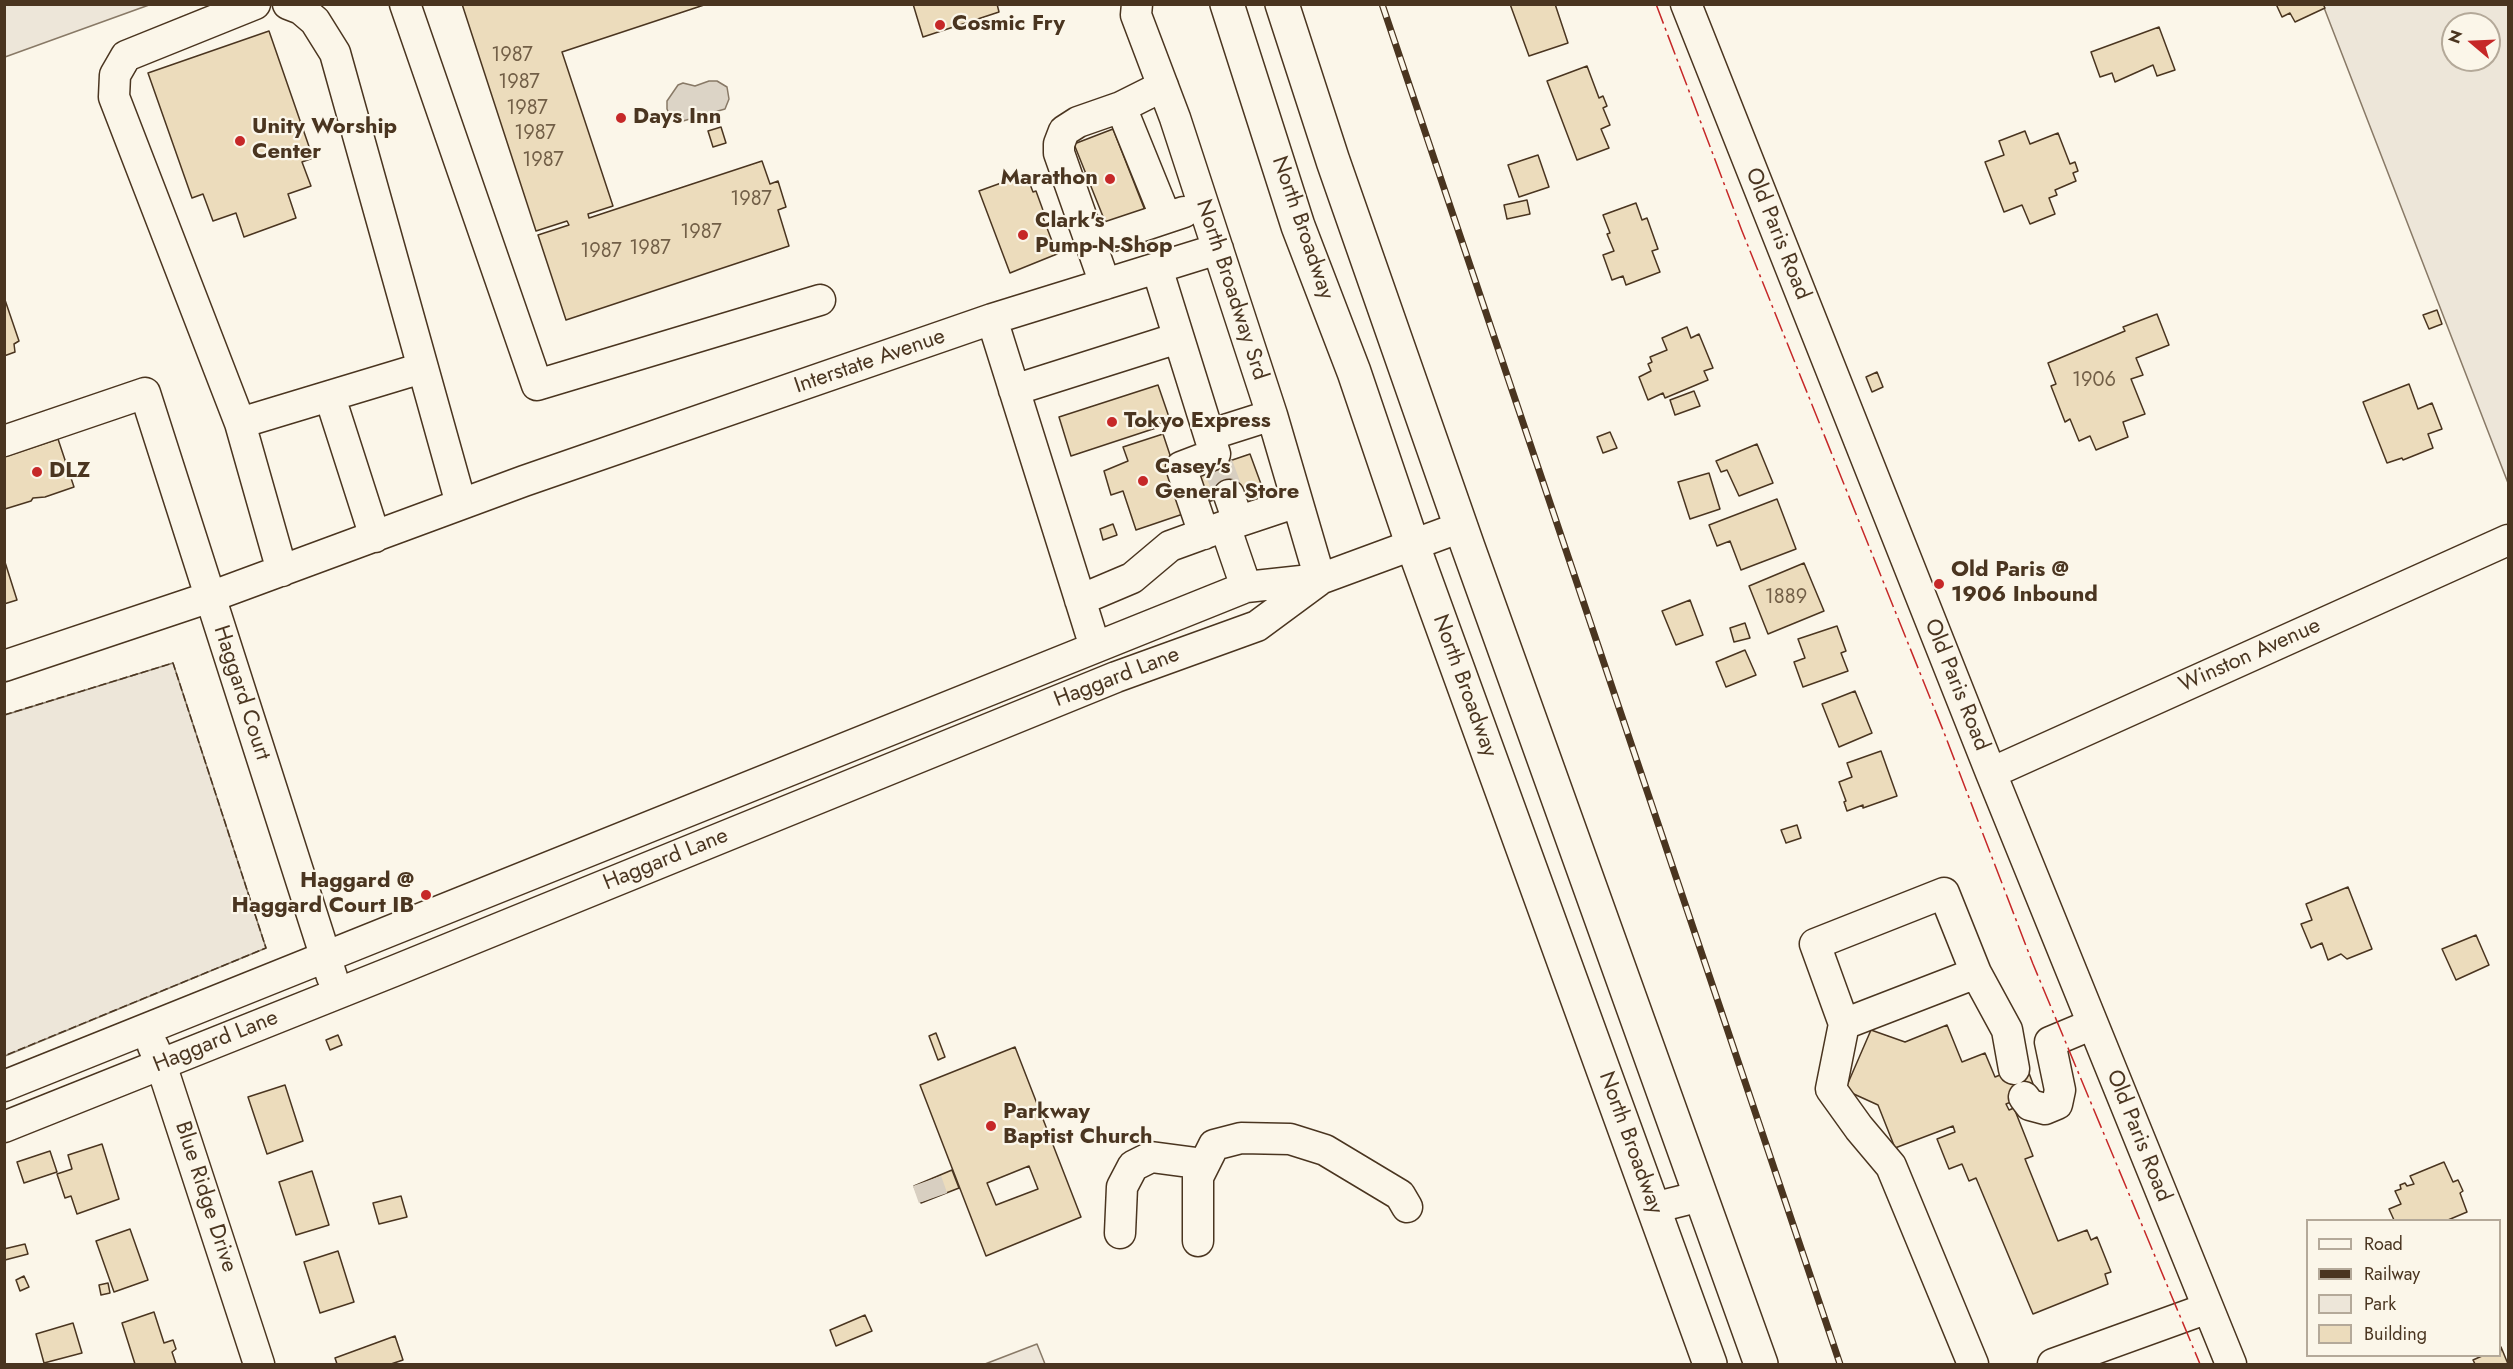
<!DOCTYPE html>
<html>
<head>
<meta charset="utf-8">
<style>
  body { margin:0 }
  #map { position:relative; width:2513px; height:1369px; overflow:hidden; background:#fbf6e9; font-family:Jost,sans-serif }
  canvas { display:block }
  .frame { position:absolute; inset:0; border:6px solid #4a3520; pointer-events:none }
  .legend { position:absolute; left:2306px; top:1219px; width:195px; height:138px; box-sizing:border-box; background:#fbf6e9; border:2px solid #b4a999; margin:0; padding:8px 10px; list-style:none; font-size:18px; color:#4a3520 }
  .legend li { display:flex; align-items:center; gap:12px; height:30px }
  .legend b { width:30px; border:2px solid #b4a999 }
  .north { position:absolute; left:2441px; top:12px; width:60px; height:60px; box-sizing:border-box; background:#fbf6e9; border:2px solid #b4a999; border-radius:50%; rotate:289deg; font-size:16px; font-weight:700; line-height:24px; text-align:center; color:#4a3520 }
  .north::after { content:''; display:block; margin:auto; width:21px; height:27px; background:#c62828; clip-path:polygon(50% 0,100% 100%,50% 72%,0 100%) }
</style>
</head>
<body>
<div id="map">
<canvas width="2513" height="1369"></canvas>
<div class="frame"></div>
<ul class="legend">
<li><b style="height:8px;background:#fbf6e9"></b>Road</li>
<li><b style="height:8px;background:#4a3520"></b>Railway</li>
<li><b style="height:16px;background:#ede6d9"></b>Park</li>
<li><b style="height:16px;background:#ecdcbc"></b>Building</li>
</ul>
<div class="north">N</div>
</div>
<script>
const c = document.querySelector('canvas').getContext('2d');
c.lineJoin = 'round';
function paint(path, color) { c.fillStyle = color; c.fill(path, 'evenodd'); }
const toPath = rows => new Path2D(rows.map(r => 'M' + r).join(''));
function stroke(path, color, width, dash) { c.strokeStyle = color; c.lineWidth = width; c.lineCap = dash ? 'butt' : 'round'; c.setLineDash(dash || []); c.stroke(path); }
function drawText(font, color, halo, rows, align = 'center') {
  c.font = font + ' Jost,sans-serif'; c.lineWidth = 4.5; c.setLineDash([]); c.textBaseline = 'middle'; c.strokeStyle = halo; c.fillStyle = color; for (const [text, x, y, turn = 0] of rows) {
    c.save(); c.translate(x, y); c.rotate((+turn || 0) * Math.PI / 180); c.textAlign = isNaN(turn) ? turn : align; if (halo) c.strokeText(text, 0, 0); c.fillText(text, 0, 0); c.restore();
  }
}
const green = toPath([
  [5,4,149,4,149,5,5,57,5,4],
  [2323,5,2508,5,2508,483,2323,5],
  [2453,24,2489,24,2489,60,2453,60,2453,24],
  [173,663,266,948,5,1056,5,715,173,663],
  [1037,1344,1045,1364,985,1364,1037,1344]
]);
paint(green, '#ede6d9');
stroke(green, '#887966', 1.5);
const water = toPath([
  [709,81,717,81,727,87,729,99,725,109,676,123,672,120,667,109,667,101,678,85,683,83,695,86,709,81]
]);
paint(water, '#dcd4c6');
stroke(water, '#887966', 1.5);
const building = toPath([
  [462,4,707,4,562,52,613,206,588,214,589,218,762,161,770,184,778,181,786,207,778,210,789,246,566,320,538,235,569,225,567,221,536,231,462,4],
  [913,4,997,4,999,12,923,37,913,4],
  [1510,4,1555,4,1568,43,1529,56,1510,4],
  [2276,4,2323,4,2325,8,2295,22,2290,13,2282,17,2276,4],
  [2159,27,2175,70,2157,76,2153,65,2115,82,2112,73,2100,77,2091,52,2159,27],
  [269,31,313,158,302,162,311,186,288,194,296,218,244,237,236,213,213,221,203,194,192,198,148,73,269,31],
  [1587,66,1599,98,1603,96,1607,106,1603,108,1610,125,1601,129,1609,148,1577,160,1547,81,1587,66],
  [721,127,726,143,713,147,708,131,721,127],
  [1113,129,1146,213,1108,229,1074,144,1113,129],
  [2025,131,2030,144,2058,133,2070,164,2075,162,2078,171,2073,173,2076,181,2055,190,2057,195,2049,198,2055,214,2030,224,2022,205,2004,212,1985,162,2004,155,1999,141,2025,131],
  [1538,155,1549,187,1519,197,1508,165,1538,155],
  [1026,174,1033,192,1036,191,1044,213,1042,215,1057,254,1010,273,979,191,1026,174],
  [1527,200,1530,214,1507,219,1504,205,1527,200],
  [1636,203,1642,220,1647,218,1658,249,1652,251,1660,272,1626,285,1623,276,1612,280,1603,255,1614,251,1607,234,1610,233,1603,215,1636,203],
  [4,297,19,341,14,344,15,352,4,356,4,297],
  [2437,310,2442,324,2429,329,2423,315,2437,310],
  [2157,314,2169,345,2136,358,2143,375,2131,379,2145,414,2123,422,2128,437,2096,450,2090,436,2079,441,2070,419,2065,422,2051,386,2056,384,2048,363,2125,331,2123,327,2157,314],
  [1687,327,1691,338,1699,334,1713,368,1704,371,1708,380,1665,398,1663,393,1648,400,1639,377,1651,371,1648,364,1652,362,1650,357,1667,350,1662,338,1687,327],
  [1877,372,1883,387,1872,392,1866,377,1877,372],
  [2409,384,2418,409,2432,403,2442,429,2428,434,2433,448,2403,460,2402,458,2387,463,2363,402,2409,384],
  [1158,385,1170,420,1158,424,1159,427,1071,456,1059,417,1158,385],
  [1694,391,1700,406,1675,415,1670,400,1694,391],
  [1610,432,1617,448,1603,453,1597,437,1610,432],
  [1163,434,1189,512,1136,530,1123,491,1111,495,1104,471,1128,461,1123,447,1163,434],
  [58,439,74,487,45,497,33,498,31,501,5,509,4,457,58,439],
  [1757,444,1773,483,1739,496,1727,470,1721,472,1716,461,1757,444],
  [1250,454,1261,484,1199,505,1188,475,1250,454],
  [1709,473,1720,509,1690,519,1678,482,1709,473],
  [1777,499,1796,549,1741,570,1730,541,1717,546,1709,525,1777,499],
  [1113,524,1117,535,1103,540,1100,529,1113,524],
  [4,559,17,600,4,604,4,559],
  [1804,563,1824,611,1768,634,1749,586,1804,563],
  [1690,600,1703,635,1676,645,1662,611,1690,600],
  [1745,623,1750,638,1734,642,1730,628,1745,623],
  [1837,626,1846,651,1841,653,1848,671,1803,687,1794,662,1805,658,1798,639,1837,626],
  [1745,650,1756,675,1726,687,1716,662,1745,650],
  [1855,691,1872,733,1839,747,1822,704,1855,691],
  [1881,751,1897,796,1863,808,1863,805,1847,811,1844,802,1846,801,1839,782,1852,777,1847,763,1881,751],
  [1797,825,1801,838,1786,843,1781,830,1797,825],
  [2348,887,2372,949,2347,959,2341,954,2328,960,2322,943,2311,948,2301,924,2312,920,2306,904,2348,887],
  [2476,935,2489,965,2456,980,2442,949,2476,935],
  [1947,1025,1962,1062,1985,1053,1995,1077,2026,1065,2036,1092,2006,1104,2009,1110,2014,1108,2033,1156,2025,1159,2058,1241,2087,1230,2091,1240,2097,1237,2111,1272,2105,1274,2108,1284,2033,1314,1976,1178,1969,1181,1962,1164,1949,1169,1937,1139,1955,1132,1953,1126,1895,1148,1878,1105,1845,1090,1871,1030,1905,1042,1947,1025],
  [936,1033,945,1057,938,1060,929,1036,936,1033],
  [338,1035,342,1045,330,1050,326,1040,338,1035],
  [1015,1047,1081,1217,986,1256,920,1085,1015,1047],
  [1029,1166,1038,1189,996,1205,987,1183,1029,1166],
  [285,1085,303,1141,267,1154,248,1097,285,1085],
  [102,1144,119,1199,77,1214,71,1196,65,1198,57,1174,72,1169,68,1155,102,1144],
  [50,1151,57,1172,24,1183,17,1162,50,1151],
  [2444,1162,2453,1182,2458,1180,2463,1191,2460,1193,2467,1212,2448,1220,2394,1220,2389,1209,2401,1204,2395,1191,2401,1189,2400,1185,2405,1183,2407,1186,2414,1184,2410,1176,2444,1162],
  [952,1170,959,1188,921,1203,914,1186,952,1170],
  [312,1171,329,1225,296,1235,279,1182,312,1171],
  [401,1196,407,1217,379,1224,373,1203,401,1196],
  [130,1229,148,1280,114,1292,96,1241,130,1229],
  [25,1244,28,1254,5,1260,4,1249,25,1244],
  [338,1251,354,1302,320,1313,304,1262,338,1251],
  [24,1276,29,1287,20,1291,16,1280,24,1276],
  [108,1283,110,1293,101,1295,99,1285,108,1283],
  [154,1312,164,1343,173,1340,176,1349,172,1352,176,1364,135,1364,122,1323,154,1312],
  [865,1315,872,1331,836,1346,830,1330,865,1315],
  [73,1323,82,1353,44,1363,36,1334,73,1323],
  [395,1336,403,1360,391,1364,337,1364,335,1358,395,1336],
  [2501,1347,2508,1364,2475,1364,2473,1360,2482,1356,2500,1356,2501,1347]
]);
paint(building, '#ecdcbc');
stroke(building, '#4a3520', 1.5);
stroke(toPath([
  [1218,465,1229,495],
  [927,1181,933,1198]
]), '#d8cfc1', 30, [30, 15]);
const minor = toPath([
  [255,4,126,56,115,75,114,97,240,423,282,571],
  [288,4,301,9,315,21,335,53,461,504],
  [405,4,537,385,820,300],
  [1137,4,1136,15,1175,118,1272,415,1320,579],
  [1686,4,1991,773,2231,1364],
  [1121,107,1166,218],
  [1091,243,1184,212],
  [1157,268,1215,454,1181,467,1204,534],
  [1105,284,1059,153,1059,144,1064,131,1078,122,1121,107,1163,86],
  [992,319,1095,647],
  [1014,390,1178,338],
  [330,397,375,537],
  [240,423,422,368],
  [1209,435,1272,415],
  [4,441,145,393,332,977],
  [1229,495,1238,521],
  [1246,587,1225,526,1297,502],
  [1080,600,1132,578,1170,546,1225,526],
  [4,666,210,597,524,481,992,319,1218,249],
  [1991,773,2508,540],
  [1844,1024,1976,973],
  [153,1046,161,1064,259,1364],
  [4,1086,1246,587,1320,579,1461,527],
  [2024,1097,2030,1105,2045,1109,2057,1104,2060,1090,2050,1042,2093,1024],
  [4,1127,394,971,1116,677,1257,626,1318,581],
  [1653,1208,1701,1196],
  [1120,1233,1122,1187,1133,1166,1151,1157,1204,1164],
  [1198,1241,1198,1177,1214,1145,1241,1138,1290,1139,1325,1150,1400,1195,1407,1207],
  [1973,1364,1891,1166,1859,1128,1831,1089,1844,1024,1815,944,1944,893,1976,973,2007,1030,2014,1069],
  [2053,1364,2208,1308]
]);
const highway = toPath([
  [1227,4,1298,226,1354,372,1412,543,1710,1364],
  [1282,4,1333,161,1468,547,1761,1364]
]);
stroke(minor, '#4a3520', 33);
stroke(highway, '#4a3520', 36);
stroke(minor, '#fbf6e9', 30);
stroke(highway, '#fbf6e9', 33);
const rail = toPath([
  [1382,4,1840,1364]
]);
stroke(rail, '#4a3520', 7);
stroke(rail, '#fbf6e9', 4.5, [14]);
stroke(toPath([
  [4,715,173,663,266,948,4,1056]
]), '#4a3520', 1.5, [8, 3]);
stroke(toPath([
  [1656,4,1742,231,1943,730,2033,964,2200,1364]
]), '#c62828', 1.5, [21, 4.5, 3, 4.5]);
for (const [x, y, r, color] of [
  [940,25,6,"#c62828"],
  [621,118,6,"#c62828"],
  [240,141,6,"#c62828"],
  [1110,179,6,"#c62828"],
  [1023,235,6,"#c62828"],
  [1112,422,6,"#c62828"],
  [37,472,6,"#c62828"],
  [1143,481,6,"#c62828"],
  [1939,584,6,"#c62828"],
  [426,895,6,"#c62828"],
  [991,1126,6,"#c62828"]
]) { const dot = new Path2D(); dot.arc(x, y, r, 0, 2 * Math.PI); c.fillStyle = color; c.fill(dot); stroke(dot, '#fbf6e9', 2); }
drawText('20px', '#725f47', null, [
  ["1987",512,56],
  ["1987",519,83],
  ["1987",527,109],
  ["1987",535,134],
  ["1987",543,161],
  ["1987",751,200],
  ["1987",701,233],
  ["1987",650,249],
  ["1987",601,252],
  ["1906",2094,381],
  ["1889",1786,598]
]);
drawText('bold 22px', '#4a3520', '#fbf6e9', [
  ["Cosmic Fry",952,25],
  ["Days Inn",633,118],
  ["Unity Worship",252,128],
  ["Center",252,153],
  ["Marathon",1098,179,"right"],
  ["Clark's",1035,222],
  ["Pump-N-Shop",1035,247],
  ["Tokyo Express",1124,422],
  ["Casey's",1155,468],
  ["General Store",1155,493],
  ["DLZ",49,472],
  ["Old Paris @",1951,571],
  ["1906 Inbound",1951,596],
  ["Haggard @",414,882,"right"],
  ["Haggard Court IB",414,907,"right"],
  ["Parkway",1003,1113],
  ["Baptist Church",1003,1138]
], 'left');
drawText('22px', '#4a3520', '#fbf6e9', [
  ["North Broadway",1302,228,71],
  ["Old Paris Road",1777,234,68],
  ["North Broadway Srd",1231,290,72],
  ["Interstate Avenue",870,362,-19],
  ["Winston Avenue",2250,656,-24],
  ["Haggard Lane",1117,678,-21],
  ["Old Paris Road",1956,685,68],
  ["North Broadway",1464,686,70],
  ["Haggard Court",241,693,72],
  ["Haggard Lane",666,860,-22],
  ["Haggard Lane",216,1042,-22],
  ["Old Paris Road",2138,1136,68],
  ["North Broadway",1630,1143,70],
  ["Blue Ridge Drive",205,1197,72]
]);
</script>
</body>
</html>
